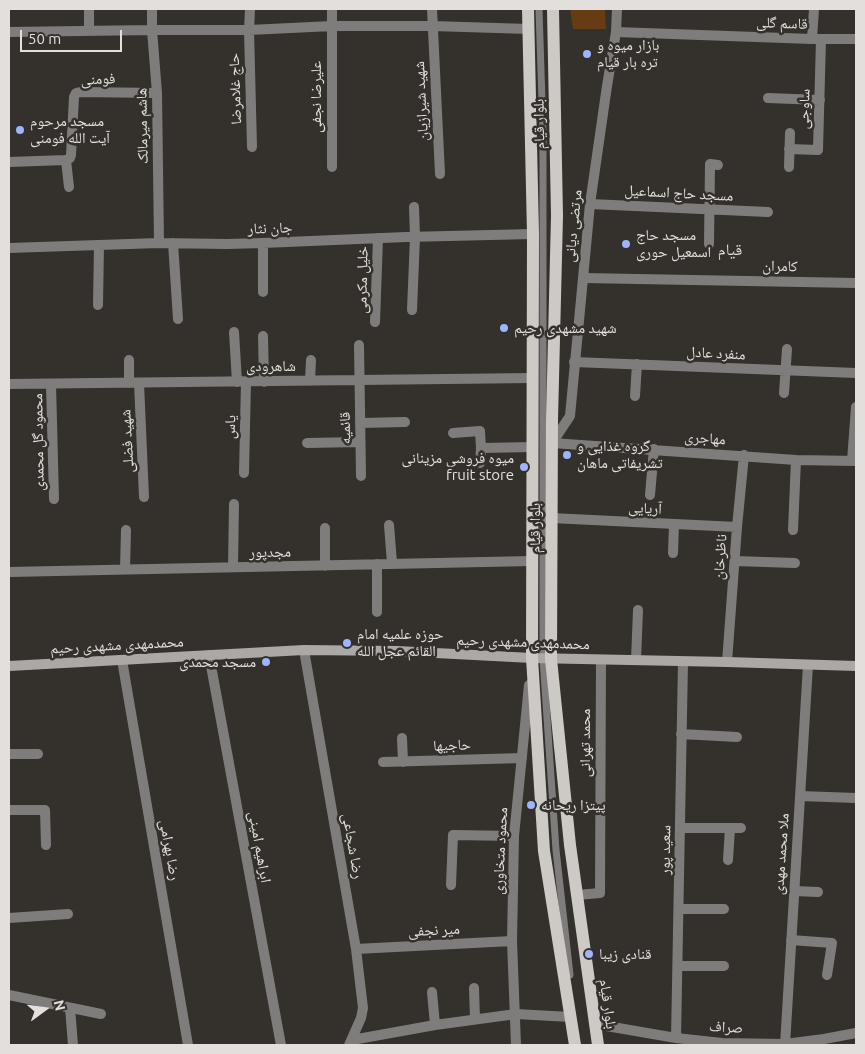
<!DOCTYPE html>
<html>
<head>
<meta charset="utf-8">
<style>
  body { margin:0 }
  #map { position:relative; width:865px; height:1054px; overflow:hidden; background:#34302c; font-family:Ubuntu,sans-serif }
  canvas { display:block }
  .frame { position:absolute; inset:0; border:10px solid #e2dfdd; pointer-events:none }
  .north { position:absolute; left:20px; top:984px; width:50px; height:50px; -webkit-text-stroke:4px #34302c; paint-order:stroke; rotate:76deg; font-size:14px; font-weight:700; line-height:20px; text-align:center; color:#e2dfdd }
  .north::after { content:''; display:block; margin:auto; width:18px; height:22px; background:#e2dfdd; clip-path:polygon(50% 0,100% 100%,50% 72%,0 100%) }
  .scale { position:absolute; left:20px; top:30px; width:102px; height:22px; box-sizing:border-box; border:2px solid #e2dfdd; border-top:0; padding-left:6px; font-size:15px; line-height:18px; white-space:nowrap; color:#e2dfdd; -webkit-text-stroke:4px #34302c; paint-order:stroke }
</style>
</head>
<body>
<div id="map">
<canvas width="865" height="1054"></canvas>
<div class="frame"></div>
<div class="north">N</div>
<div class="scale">50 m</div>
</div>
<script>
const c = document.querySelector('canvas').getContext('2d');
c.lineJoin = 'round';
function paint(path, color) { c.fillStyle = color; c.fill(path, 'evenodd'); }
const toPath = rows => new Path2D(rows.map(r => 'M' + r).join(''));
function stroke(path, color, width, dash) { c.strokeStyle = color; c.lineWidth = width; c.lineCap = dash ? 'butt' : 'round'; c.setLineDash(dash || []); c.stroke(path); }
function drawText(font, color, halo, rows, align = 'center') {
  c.font = font + ' Ubuntu,"Noto Naskh Arabic",sans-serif'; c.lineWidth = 5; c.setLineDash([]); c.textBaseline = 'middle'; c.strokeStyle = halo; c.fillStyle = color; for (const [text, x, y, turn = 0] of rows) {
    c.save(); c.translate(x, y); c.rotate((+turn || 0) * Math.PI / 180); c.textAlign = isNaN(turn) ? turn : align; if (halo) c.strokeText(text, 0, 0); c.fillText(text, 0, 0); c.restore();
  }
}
paint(toPath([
  [570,9,605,9,606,29,573,29]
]), '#663c13');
stroke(toPath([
  [539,9,543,132,543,659,556,850,570,975]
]), '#7f7d7b', 7);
stroke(toPath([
  [89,9,89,31],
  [152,9,152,30,157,93,159,243],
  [250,9,249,30,252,147],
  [432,9,440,174],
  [9,32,152,30,249,30,332,26,432,26,529,29],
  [616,32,812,39,856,39],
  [812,39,814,9],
  [768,98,820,100],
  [789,149,818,150,821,39],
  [66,160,69,187],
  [9,162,66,160,70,158,71,155,74,97,76,93,80,92,157,93],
  [332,167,332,9],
  [789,167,790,133],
  [590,204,768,212],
  [173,243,178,319],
  [263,243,263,292],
  [709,244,710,164,718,165],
  [9,248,159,243,227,244,263,243,406,237,533,234],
  [583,278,856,283],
  [98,305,99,245],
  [412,310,415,237,414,207],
  [375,322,378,238],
  [234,332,237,382],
  [263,336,264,382],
  [359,345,361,476],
  [574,362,856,373],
  [310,381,311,360],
  [129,383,129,360],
  [139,383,144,497],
  [9,384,533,378],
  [51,384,54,499],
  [784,393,787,349],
  [635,396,637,364],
  [360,423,405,422],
  [453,433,480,431,481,448,533,447],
  [307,443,360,442],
  [552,443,796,460,856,461],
  [852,461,856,407],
  [480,463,481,448],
  [244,473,246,382],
  [650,495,654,449],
  [551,518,737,527],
  [389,525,392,563],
  [793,530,796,460],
  [673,553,674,524],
  [735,561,795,563],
  [325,566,325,528],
  [233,567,234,504],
  [125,569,126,530],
  [9,572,532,561],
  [377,612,377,564],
  [304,650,356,949,363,1008,361,1018,349,1045],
  [209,655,281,1045],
  [122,660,188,1045],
  [636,660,638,610],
  [727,662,737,527,744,455],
  [681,734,737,737],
  [402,738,403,762],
  [9,754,38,754],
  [383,762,522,758],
  [800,796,856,798],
  [9,810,45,810,46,845],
  [680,828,741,828],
  [728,860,730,828],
  [451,885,453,835,514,836],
  [794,891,818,892],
  [577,895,600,893,601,660],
  [679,909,724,909],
  [9,918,68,914],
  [791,940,832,943,827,975],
  [356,949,512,941],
  [678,966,724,966],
  [474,988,475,1019],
  [432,992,435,1025],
  [9,995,101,1014],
  [70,1008,73,1045],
  [595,1024,676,1038,722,1043,785,1044,824,1039,856,1033],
  [676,1038,683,662],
  [352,1040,435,1025,516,1014,570,1017],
  [516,1045,512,941,514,836,529,685],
  [785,1045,808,665]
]), '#7f7d7b', 10);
stroke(toPath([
  [552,443,570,416,590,204,607,86,616,32,617,9]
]), '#7f7d7b', 10);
stroke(toPath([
  [9,666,304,650,397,651,532,658,727,662,856,666]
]), '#aba8a5', 10);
stroke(toPath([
  [528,9,533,234,532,658,544,851,575,1045],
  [553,9,557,216,552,420,551,659,570,845,598,1045]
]), '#cdc9c5', 12);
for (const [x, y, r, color] of [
  [587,54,5,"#9eb4fd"],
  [20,130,5,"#9eb4fd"],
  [626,244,5,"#9eb4fd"],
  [504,328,5,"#9eb4fd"],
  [567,455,5,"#9eb4fd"],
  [524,467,5,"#9eb4fd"],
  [347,643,5,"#9eb4fd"],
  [266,662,5,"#9eb4fd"],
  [531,805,5,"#9eb4fd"],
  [589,954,5,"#9eb4fd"]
]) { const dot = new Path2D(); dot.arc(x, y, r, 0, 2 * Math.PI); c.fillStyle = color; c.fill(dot); stroke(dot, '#34302c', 2); }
drawText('15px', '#e2dfdd', '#34302c', [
  ["قاسم گلی",782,23,2],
  ["فومنی",98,79,-3],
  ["حاج غلامرضا",235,89,-92],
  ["علیرضا نجفی",316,97,-90],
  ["شهید شیرازیان",421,101,-93],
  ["ساوجی",804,109,-88],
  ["بلوار قیام",539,124,-91],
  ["هاشم میرمالک",142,126,-91],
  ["مسجد حاج اسماعیل",679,193,3],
  ["مرتضی دیانی",573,226,-84],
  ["جان نثار",270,228,-2],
  ["کامران",780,266,1],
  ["خلیل مکرمی",362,280,-89],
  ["منفرد عادل",716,353,3],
  ["شاهرودی",271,366],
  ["یاس",230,427,-88],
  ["قائمیه",345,428,-91],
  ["مهاجری",705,438,4],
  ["شهید فضلی",127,441,-93],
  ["محمود گل محمدی",38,442,-91],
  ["آریایی",645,508,3],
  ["بلوار قیام",535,528,-90],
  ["مجدپور",270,552,-1],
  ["ناظرخان",720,557,-86],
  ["محمدمهدی مشهدی رحیم",523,642,2],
  ["محمدمهدی مشهدی رحیم",117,645,-3],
  ["محمد تهرانی",585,743,-90],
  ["حاجیها",452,745,-2],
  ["رضا شجاعی",353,846,80],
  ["ابراهیم امینی",260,847,80],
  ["رضا بهرامی",170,850,80],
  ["سعید پور",665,850,-89],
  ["محمود متخاوری",500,851,-87],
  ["ملا محمد مهدی",781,854,-86],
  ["میر نجفی",434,930,-3],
  ["بلوار قیام",608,1004,82],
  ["صراف",726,1027,3]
]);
drawText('15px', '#e2dfdd', '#34302c', [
  ["بازار میوه و",597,45],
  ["تره بار قیام",597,62],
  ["مسجد مرحوم",30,121],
  ["آیت الله فومنی",30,138],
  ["مسجد حاج",636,235],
  ["اسمعیل حوری",636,252],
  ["شهید مشهدی رحیم",514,328],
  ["گروه غذایی و",577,446],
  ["تشریفاتی ماهان",577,463],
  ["میوه فروشی مزینانی",514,458,"right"],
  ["fruit store",514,475,"right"],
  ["حوزه علمیه امام",357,634],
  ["القائم عجل الله",357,651],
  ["مسجد محمدی",256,662,"right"],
  ["پیتزا ریحانه",541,805],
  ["قنادی زیبا",599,954]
], 'left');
drawText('16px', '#e2dfdd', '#34302c', [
  ["قیام",730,250]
]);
</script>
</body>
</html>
